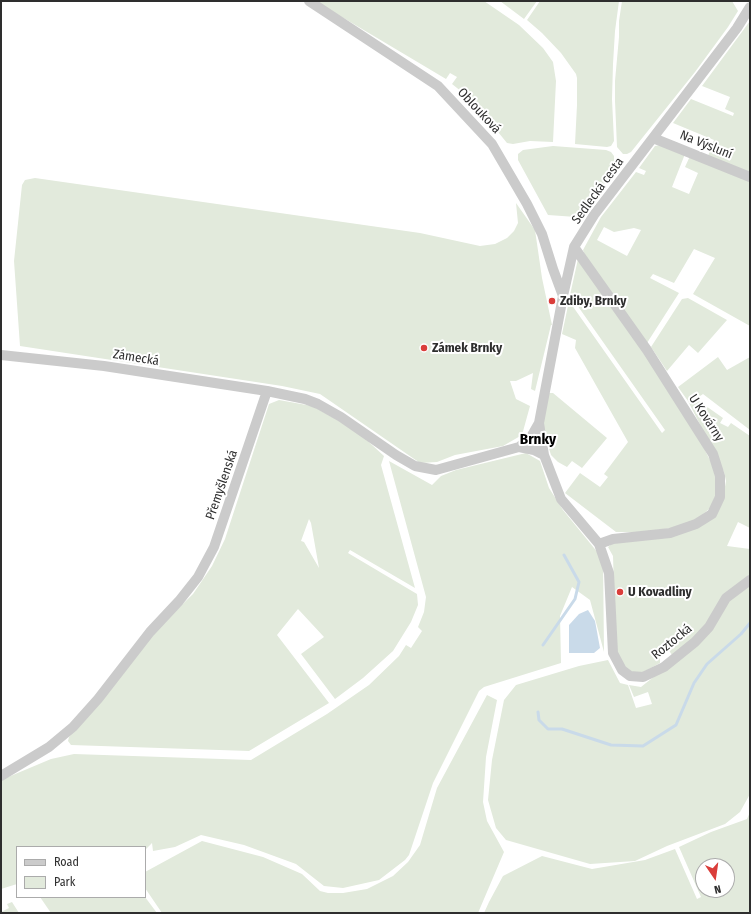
<!DOCTYPE html>
<html>
<head>
<meta charset="utf-8">
<style>
  body { margin:0 }
  #map { position:relative; width:751px; height:914px; overflow:hidden; background:#fff; font-family:"Fira Sans Condensed",sans-serif }
  canvas { display:block }
  .frame { position:absolute; inset:0; border:2px solid #2e2e2e; pointer-events:none }
  .legend { position:absolute; left:16px; top:846px; width:130px; height:52px; box-sizing:border-box; background:#fff; border:1px solid #ababab; margin:0; padding:5px 7px; list-style:none; font-size:12px; color:#2e2e2e }
  .legend li { display:flex; align-items:center; gap:8px; height:20px }
  .legend b { width:20px; border:1px solid #ababab }
  .north { position:absolute; left:695px; top:858px; width:40px; height:40px; box-sizing:border-box; background:#fff; border:1px solid #ababab; border-radius:50%; rotate:167deg; font-size:11px; font-weight:700; line-height:16px; text-align:center; color:#2e2e2e }
  .north::after { content:''; display:block; margin:auto; width:14px; height:18px; background:#da3d3a; clip-path:polygon(50% 0,100% 100%,50% 72%,0 100%) }
</style>
</head>
<body>
<div id="map">
<canvas width="751" height="914"></canvas>
<div class="frame"></div>
<ul class="legend">
<li><b style="height:5px;background:#cbcbcb"></b>Road</li>
<li><b style="height:11px;background:#e2eadc"></b>Park</li>
</ul>
<div class="north">N</div>
</div>
<script>
const c = document.querySelector('canvas').getContext('2d');
c.lineJoin = 'round';
function paint(path, color) { c.fillStyle = color; c.fill(path, 'evenodd'); }
const toPath = rows => new Path2D(rows.map(r => 'M' + r).join(''));
function stroke(path, color, width, dash) { c.strokeStyle = color; c.lineWidth = width; c.lineCap = dash ? 'butt' : 'round'; c.setLineDash(dash || []); c.stroke(path); }
function drawText(font, color, halo, rows, align = 'center') {
  c.font = font + ' "Fira Sans Condensed",sans-serif'; c.lineWidth = 4; c.setLineDash([]); c.textBaseline = 'middle'; c.strokeStyle = halo; c.fillStyle = color; for (const [text, x, y, turn = 0] of rows) {
    c.save(); c.translate(x, y); c.rotate((+turn || 0) * Math.PI / 180); c.textAlign = isNaN(turn) ? turn : align; if (halo) c.strokeText(text, 0, 0); c.fillText(text, 0, 0); c.restore();
  }
}
paint(toPath([
  [315,1,484,1,519,25,543,48,553,62,556,81,553,142,530,141,513,144,507,143,472,100,452,84,457,77,450,73,446,79],
  [500,1,537,1,524,19],
  [540,1,619,1,615,31,613,64,612,99,614,141,611,146,607,147,575,144,577,105,577,78,576,74,561,53,542,33,527,20],
  [622,1,732,1,738,11,728,27,695,72,631,152,627,154,623,154,617,147,615,101,615,81,619,37,619,21],
  [750,21,750,173,708,156,714,140,673,123,691,99,733,116,734,113,725,109,730,97,702,86],
  [661,145,685,154,672,187,689,194,698,173,685,167,690,156,750,181,750,326,693,294,715,258,694,249,674,283,653,274,650,278,679,293,647,343,585,255,583,250,601,217,636,172,644,175,646,171,639,168,655,146],
  [604,227,614,232,634,228,641,230,627,256,597,240],
  [553,146,606,150,611,152,614,156,614,166,611,176,576,217,548,215,518,160,518,154,523,150],
  [35,178,420,233,480,246,495,244,507,238,514,231,518,223,516,203,535,230,542,278,552,325,551,325,535,391,531,389,533,373,516,381,510,381,516,399,530,406,522,435,503,446,455,455,437,462,420,463,320,394,282,386,20,346,14,261,22,185,25,180],
  [578,259,686,413,713,466,718,490,710,508,699,518,679,527,641,532,616,532,565,493,580,473,600,487,608,477,604,474,628,442,575,348,576,340,562,334,569,301,662,433,665,430,570,295],
  [688,298,727,320,698,353,689,345,667,371,651,347,682,299],
  [718,357,727,370,750,357,750,430,703,394,696,399,723,418,720,423,728,427,731,423,750,436,750,528,738,522,727,546,750,549,750,576,700,634,672,655,668,649,660,654,660,663,640,674,624,671,616,652,613,556,608,547,613,543,680,534,723,498,726,481,724,472,688,401,678,387],
  [548,393,553,393,607,438,582,468,572,461,567,467,558,462,551,455,545,436,543,425],
  [279,400,312,406,318,409,358,432,384,456,381,465,415,588,350,550,348,553,417,594,418,605,411,622,393,651,363,678,335,699,301,654,324,637,298,609,277,635,329,703,249,751,71,745,68,741,69,737,158,628,193,594,212,566,225,539,269,404],
  [309,519,311,523,319,568,304,542,301,541],
  [526,453,540,461,549,488,563,510,603,559,604,652,590,600,572,587,560,616,561,663,484,687,479,691,433,783,409,855,405,860,379,880,343,888,324,886,296,864,244,845,201,835,175,847,153,851,152,843,145,850,145,847,17,847,17,884,1,889,1,780,51,759,74,754,251,760,327,714,369,685,399,656,406,645,411,648,422,631,418,627,424,612,426,597,389,461,432,485,441,476,456,470],
  [750,584,750,794,740,812,725,824,667,846,635,861,590,864,506,840,496,828,488,800,492,760,504,700,516,685,579,666,608,660,620,683,628,685,636,708,652,704,648,692,634,697,629,685,641,687,676,659,728,599],
  [487,695,497,700,486,757,483,802,487,821,504,852,478,913,162,913,145,888,145,872,202,841,263,857,302,874,320,891,328,893,343,893,367,889,393,876,408,862,420,845,437,788],
  [750,812,750,913,484,913,489,902,503,876,542,856,592,869,645,860,675,849,697,899,701,897,679,847,711,832,747,819],
  [703,866,727,866,727,890,703,890],
  [40,897,145,897,157,913,51,913],
  [12,902,19,913,1,913,1,912,9,908,7,904]
]), '#e2eadc');
paint(toPath([
  [588,610,595,621,600,648,594,653,569,653,569,625,579,614]
]), '#c9dae9');
stroke(toPath([
  [543,645,575,599,579,582,564,555],
  [538,712,539,720,548,729,562,729,611,745,643,746,676,725,694,683,707,664,741,634,750,623]
]), '#c9dae9', 3);
stroke(toPath([
  [309,1,438,86,492,144,527,204,542,234,553,269,563,296],
  [653,138,750,177],
  [574,247,647,350,713,454,720,476,720,497,712,514,696,524,670,533,613,539,599,544],
  [1,355,104,366,267,391,305,399,318,404,341,417,396,455,415,466,436,470,519,447,534,450,544,455,561,499,599,544,609,573,613,653,622,670,630,676,643,677,664,667,695,642,709,627,726,598,750,580],
  [519,447,531,437,539,423],
  [544,455,539,423,563,296,574,247,594,215,737,28,750,7],
  [1,776,49,747,73,727,98,699,150,632,179,601,198,577,214,547,267,391]
]), '#cbcbcb', 10);
for (const [x, y, r, color] of [
  [552,301,4,"#da3d3a"],
  [424,348,4,"#da3d3a"],
  [620,592,4,"#da3d3a"]
]) { const dot = new Path2D(); dot.arc(x, y, r, 0, 2 * Math.PI); c.fillStyle = color; c.fill(dot); stroke(dot, '#fff', 1.5); }
drawText('13px', '#2e2e2e', '#fff', [
  ["Oblouková",479,111,47],
  ["Na Výsluní",706,145,22],
  ["Sedlecká cesta",598,191,-54],
  ["Zámecká",136,358,9],
  ["U Kovárny",706,418,57],
  ["Přemyšlenská",222,485,-71],
  ["Roztocká",672,642,-39]
]);
drawText('bold 13px', '#2e2e2e', '#fff', [
  ["Zdiby, Brnky",560,301],
  ["Zámek Brnky",432,348],
  ["U Kovadliny",628,592]
], 'left');
drawText('bold 15px', '#000', '#fff', [
  ["Brnky",538,440]
]);
</script>
</body>
</html>
